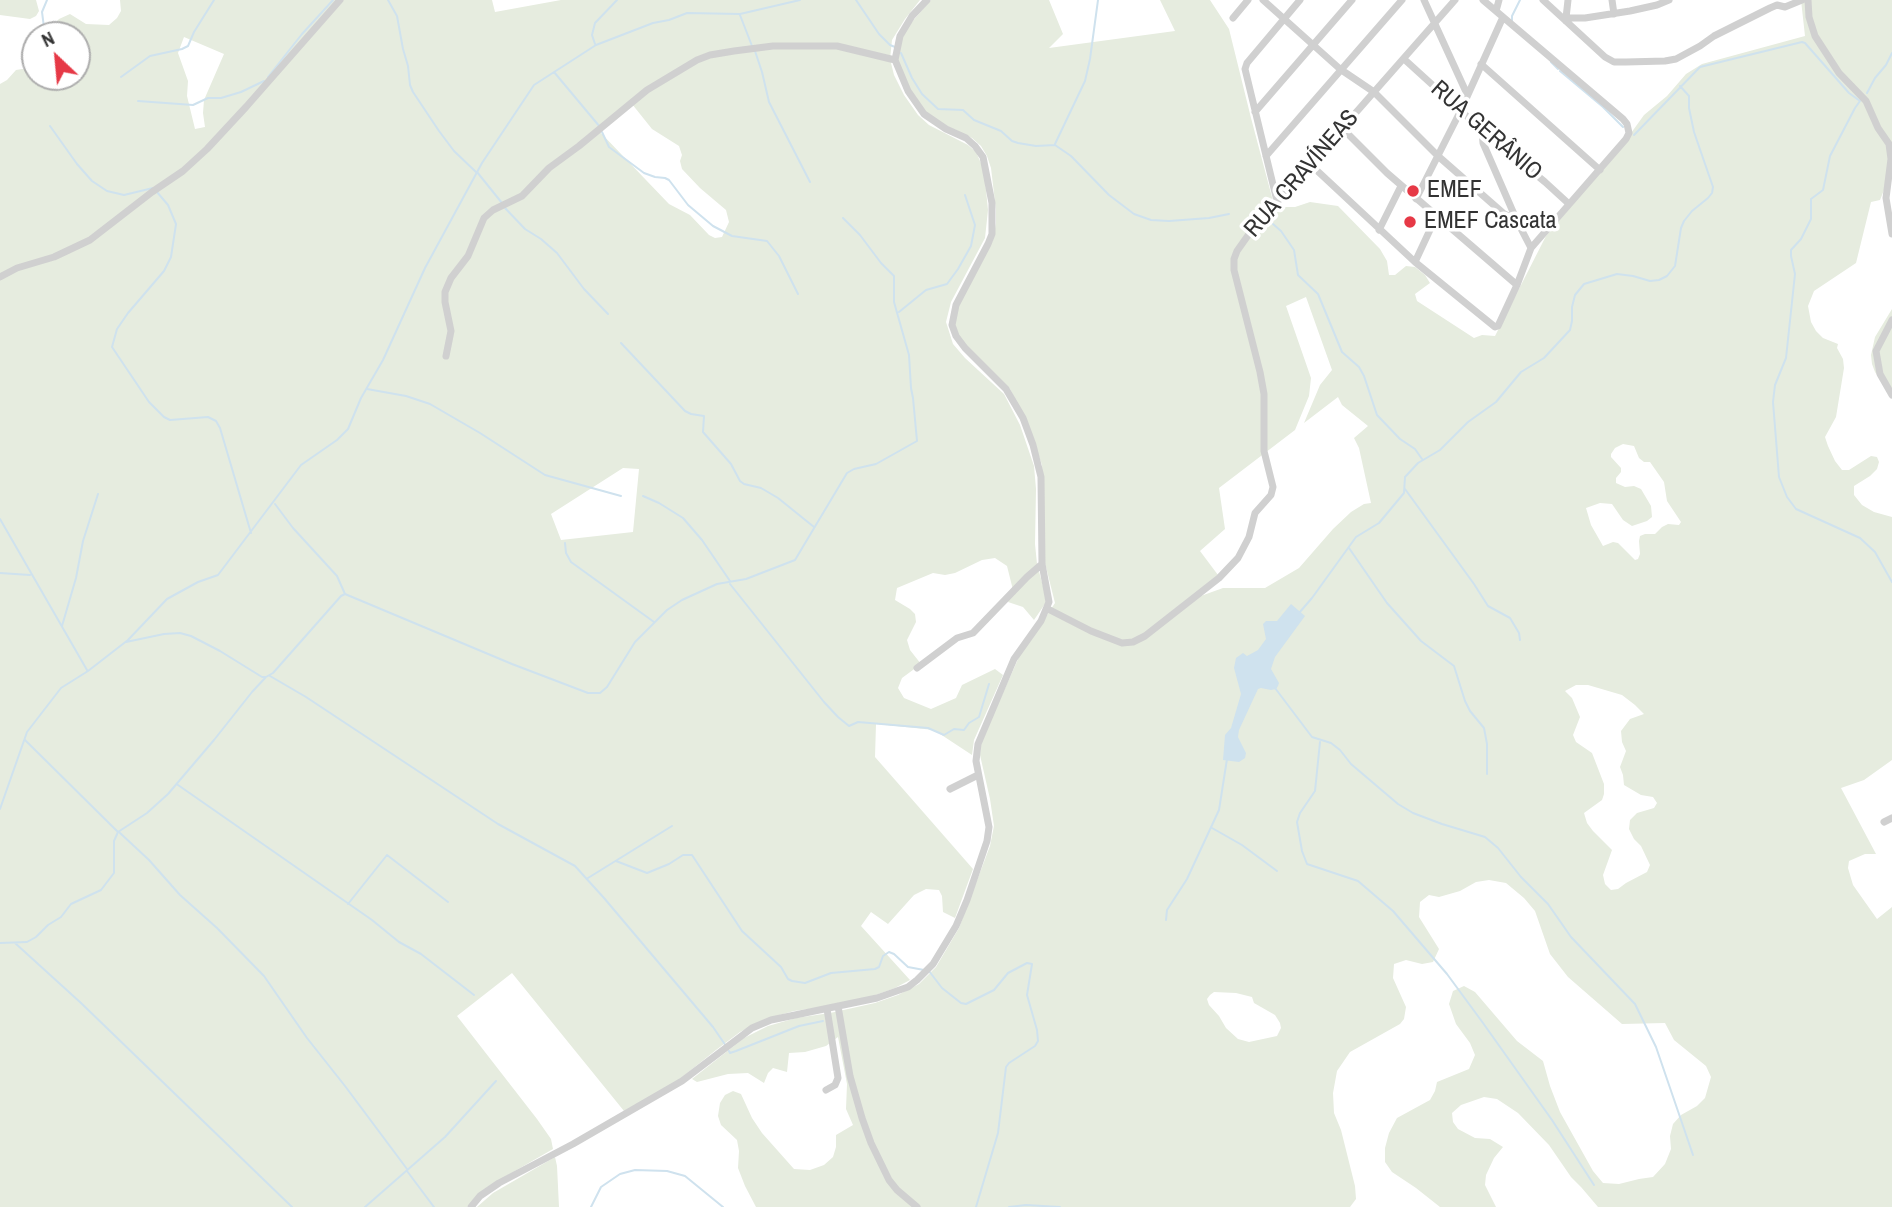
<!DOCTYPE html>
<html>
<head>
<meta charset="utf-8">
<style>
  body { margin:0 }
  #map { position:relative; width:1892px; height:1207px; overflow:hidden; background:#fff; font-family:"Archivo Narrow",sans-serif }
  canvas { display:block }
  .north { position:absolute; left:21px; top:21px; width:70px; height:70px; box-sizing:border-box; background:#fff; border:2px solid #adadad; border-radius:50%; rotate:334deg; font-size:19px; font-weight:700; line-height:28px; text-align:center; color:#333 }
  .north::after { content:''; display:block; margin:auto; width:24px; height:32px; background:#e63946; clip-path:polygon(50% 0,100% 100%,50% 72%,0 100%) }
</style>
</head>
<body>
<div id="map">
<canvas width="1892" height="1207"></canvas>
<div class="north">N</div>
</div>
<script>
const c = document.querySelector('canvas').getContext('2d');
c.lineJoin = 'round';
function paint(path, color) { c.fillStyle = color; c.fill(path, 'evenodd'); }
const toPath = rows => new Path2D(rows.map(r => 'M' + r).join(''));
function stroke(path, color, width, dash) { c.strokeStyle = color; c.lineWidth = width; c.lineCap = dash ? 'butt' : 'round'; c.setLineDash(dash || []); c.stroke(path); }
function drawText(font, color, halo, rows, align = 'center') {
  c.font = font + ' "Archivo Narrow",sans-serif'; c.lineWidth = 7; c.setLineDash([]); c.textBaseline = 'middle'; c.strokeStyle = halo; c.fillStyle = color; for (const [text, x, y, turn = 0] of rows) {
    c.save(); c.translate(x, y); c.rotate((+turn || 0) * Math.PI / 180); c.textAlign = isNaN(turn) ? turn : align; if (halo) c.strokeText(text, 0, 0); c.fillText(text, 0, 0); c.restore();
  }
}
paint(toPath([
  [0,0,36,0,39,11,36,16,30,19,0,15],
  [120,0,492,0,495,12,561,0,920,0,905,19,892,40,890,59,894,75,904,95,918,115,929,125,968,145,976,152,984,170,988,210,985,238,951,302,946,322,953,344,965,358,1004,394,1020,425,1034,466,1036,489,1035,544,1037,564,1047,601,1034,620,1023,607,1008,602,1013,590,1007,566,995,558,982,560,955,573,945,575,933,573,897,588,895,600,910,609,915,614,916,622,907,640,910,650,921,664,902,678,898,688,904,698,931,709,956,698,962,685,995,669,1003,675,974,740,972,755,934,730,876,724,875,757,973,869,955,918,943,912,942,896,939,890,926,889,914,895,888,924,871,912,861,926,910,980,895,988,873,996,829,1006,794,1011,765,1019,740,1032,716,1050,676,1082,624,1111,512,973,457,1016,537,1119,551,1139,553,1149,489,1186,477,1196,467,1207,0,1207,0,84,7,80,16,70,22,69,32,70,35,52,35,77,77,77,77,35,44,35,59,19,70,14,86,24,109,25,117,18,121,11],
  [184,37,224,54,204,100,203,113,205,127,195,129,187,96,188,81,178,53],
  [632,104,652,129,679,146,682,155,680,161,682,169,700,188,726,210,729,222,722,237,715,238,709,235,690,215,669,204,599,131],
  [623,468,639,469,633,532,561,540,551,514],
  [931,0,1049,0,1063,34,1049,48,1175,31,1160,0,1210,0,1229,29,1251,118,1273,201,1285,207,1295,207,1310,202,1338,206,1380,249,1387,261,1389,275,1395,275,1406,266,1415,267,1425,275,1430,283,1415,294,1417,301,1474,338,1482,335,1495,336,1546,236,1621,147,1644,115,1667,96,1686,74,1702,64,1805,36,1801,0,1892,0,1892,170,1880,200,1871,202,1856,263,1814,291,1808,306,1811,322,1816,331,1823,338,1838,344,1837,348,1843,359,1844,368,1836,417,1825,437,1828,446,1835,461,1842,470,1849,470,1871,456,1877,457,1879,462,1877,469,1870,476,1854,486,1854,495,1862,505,1874,512,1892,517,1892,760,1864,780,1841,788,1876,854,1865,854,1849,861,1848,868,1853,885,1877,919,1892,907,1892,1207,1598,1207,1581,1187,1571,1177,1549,1145,1518,1113,1497,1099,1484,1097,1461,1105,1452,1113,1453,1122,1458,1129,1475,1138,1490,1139,1503,1147,1494,1158,1486,1175,1485,1185,1496,1207,1440,1207,1416,1188,1392,1172,1385,1162,1385,1148,1389,1133,1397,1118,1430,1100,1435,1091,1437,1082,1469,1069,1475,1055,1470,1043,1456,1024,1449,1004,1453,991,1464,986,1475,992,1517,1041,1543,1061,1550,1086,1560,1112,1593,1171,1603,1183,1619,1184,1639,1179,1653,1177,1665,1164,1671,1149,1670,1136,1673,1124,1681,1115,1697,1106,1705,1098,1711,1077,1706,1066,1674,1040,1665,1023,1622,1024,1568,977,1550,954,1535,911,1524,898,1506,883,1489,880,1476,882,1460,891,1439,897,1429,895,1420,902,1419,917,1439,949,1433,962,1422,964,1406,960,1394,964,1393,978,1406,1007,1404,1019,1400,1024,1350,1052,1337,1071,1333,1093,1334,1113,1341,1130,1355,1186,1356,1199,1350,1207,756,1207,745,1186,738,1168,739,1151,737,1140,721,1125,718,1116,720,1103,725,1095,733,1091,741,1094,752,1118,762,1133,794,1169,810,1170,824,1165,833,1157,836,1147,836,1135,853,1125,846,1109,847,1084,838,1037,826,1046,805,1052,789,1053,787,1072,773,1068,768,1073,764,1083,748,1073,728,1074,697,1082,692,1079,744,1038,768,1026,796,1018,830,1013,875,1003,898,995,919,984,936,967,959,928,990,846,994,826,990,799,980,755,981,742,1019,657,1055,603,1045,563,1042,465,1027,422,1010,389,960,339,953,321,958,305,993,240,996,223,996,210,991,168,987,156,981,146,972,138,933,119,923,109,910,91,897,58,899,43,911,23],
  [1306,297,1332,370,1320,385,1304,423,1338,397,1342,405,1368,426,1354,438,1359,448,1371,503,1364,504,1351,512,1333,529,1299,568,1265,588,1223,588,1198,597,1218,575,1200,551,1225,529,1219,488,1295,430,1309,396,1311,378,1286,306],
  [1623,444,1634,446,1639,458,1644,462,1650,462,1664,482,1667,501,1681,522,1679,525,1668,524,1662,527,1655,534,1645,534,1640,536,1639,541,1640,554,1638,559,1635,560,1618,543,1613,542,1603,546,1591,525,1586,508,1600,503,1612,504,1623,520,1632,526,1647,521,1652,517,1651,506,1641,489,1634,486,1625,487,1616,483,1616,478,1621,472,1621,468,1611,457,1611,454,1615,448],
  [1576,685,1588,685,1622,695,1635,705,1644,714,1630,719,1621,731,1622,742,1626,751,1620,767,1623,775,1624,785,1641,795,1653,797,1657,803,1654,808,1637,813,1630,820,1629,829,1634,839,1641,846,1650,865,1647,872,1626,883,1618,889,1611,890,1605,884,1603,875,1612,850,1593,831,1587,823,1584,813,1602,800,1604,794,1604,784,1592,753,1576,742,1573,735,1580,717,1572,698,1565,691],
  [1214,992,1236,993,1252,997,1254,1003,1275,1015,1280,1023,1281,1028,1277,1036,1249,1042,1238,1039,1226,1028,1219,1016,1209,1005,1207,999,1210,995],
  [1892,309,1892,397,1875,372,1872,364,1871,355,1875,337],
  [555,1157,557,1166,559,1207,477,1207,493,1193]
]), '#e6ecdf');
paint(toPath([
  [1291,604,1305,616,1275,657,1271,669,1279,683,1278,686,1276,689,1271,690,1261,688,1258,689,1239,730,1238,737,1246,753,1245,758,1239,762,1223,760,1225,735,1231,728,1241,694,1234,668,1236,658,1243,653,1247,656,1258,650,1266,639,1263,624,1266,621,1277,621]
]), '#cfe2ee');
stroke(toPath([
  [388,0,397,16,403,49,408,66,410,85,413,92,439,131,454,151,476,172],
  [856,0,879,34,890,45,895,47],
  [740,15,752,46],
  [1512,22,1512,16,1520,0],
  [45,35,42,12,47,0],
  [595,44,592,35,595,23,617,0],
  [755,51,762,72,769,102,810,182],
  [901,53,912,78,922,94,938,109,963,110,974,120,1001,131,1012,141,1018,143,1036,146,1055,145,1071,156,1109,195,1134,214,1151,220,1169,221,1209,218,1229,214],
  [1551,62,1558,69],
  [1560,71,1603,107,1623,127],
  [554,72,600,127],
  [121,77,150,56,182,49,188,46,194,32,214,0],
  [268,77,302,34,333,0],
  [1867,93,1875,78,1886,65,1892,53],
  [138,101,193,105,208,98,221,98,241,92,264,81],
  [50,126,77,164,92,181,107,191,124,195,153,188],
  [602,132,609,147,644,173,655,177,665,178,669,180,688,205,713,226,732,236,767,241,779,256,798,294],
  [1634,135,1700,67,1802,42,1805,43,1849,93,1860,101,1855,108,1830,156,1823,190,1811,199,1811,219,1801,239,1791,250,1791,256,1795,274,1786,358,1775,385,1773,402,1779,477,1787,497,1796,509,1860,538,1875,552,1892,582],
  [1055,144,1085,81,1090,59,1098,0],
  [477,172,502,203],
  [157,192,168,205,176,224,171,257,164,271,128,313,117,329,112,347,149,402,164,417,170,420,208,417,216,421,220,428,251,533],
  [505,208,525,229,541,239,557,253,584,289,608,314],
  [1273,224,1281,231,1294,250,1298,275,1318,294,1342,352,1359,367,1364,376,1377,415,1400,439,1415,449,1422,459],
  [899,312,926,290,947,284,958,269,971,246,975,225,965,195],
  [621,343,685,411,691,414,704,416,703,432,731,464,740,481,744,484,761,488,778,498,814,527],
  [367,389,406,396,430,404,480,433,545,475,621,496],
  [1405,489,1474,584,1488,606,1510,618,1519,633,1520,640],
  [643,496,659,503,683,518,702,540,730,581],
  [275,504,293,528,337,576,345,594,512,664,588,693,600,693,607,687,635,642,667,610,682,600,717,584,746,579,795,560,847,473,854,469,876,464,917,441,913,398,911,388,909,355,894,302,894,276,881,263,860,235,843,218],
  [0,519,87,670],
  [565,543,566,553,571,562,654,622],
  [1349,548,1387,603,1421,641,1454,666,1465,701,1470,711,1484,728,1487,744,1487,774],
  [0,573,30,575],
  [730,584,824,702,838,717,849,726,858,722,928,728,944,735,954,729,964,730,969,723,979,717,989,684],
  [1299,613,1312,598,1356,537,1379,523,1404,493,1405,477,1418,463,1440,450,1468,422,1496,402,1521,372,1544,358,1570,330,1572,321,1572,307,1575,295,1584,284,1617,274,1633,276,1650,281,1659,280,1667,276,1675,266,1681,228,1684,221,1692,211,1708,198,1712,193,1713,187,1694,132,1689,108,1689,96,1680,86],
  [62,626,76,578,83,541,98,494],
  [126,642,164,634,180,633,191,636,220,651,262,677,266,677],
  [270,676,306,697,498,824,575,866,604,898,713,1027,726,1046],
  [1275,688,1312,737,1331,743,1340,750,1351,764,1398,804,1413,813,1442,824,1485,837,1498,848,1521,877,1548,904,1571,937,1635,1004,1656,1047,1693,1155],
  [25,740,118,832],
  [1320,742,1315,791,1300,813,1297,822,1302,851,1307,864,1358,881,1393,911,1447,974,1483,1023,1552,1120,1594,1185],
  [178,785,372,920,399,942,421,954,474,995],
  [0,809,27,732,61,688,88,671,128,640,167,599,198,582,218,575,301,465,337,440,348,429,361,398,383,360,425,268,482,163,534,85,596,45,653,23,669,20,687,13,740,14,800,0],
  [1212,828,1242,845,1277,871],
  [120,833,149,860,180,895,217,928,264,976,307,1038,345,1086,407,1169],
  [616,861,647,873,669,864,683,855,692,855,742,931,781,967,788,979,792,981,805,983,831,973,875,969,879,967,883,956,889,952,894,954,908,967,924,970],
  [588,878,672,826],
  [348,904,387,855,448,902],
  [1166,920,1167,910,1187,879,1219,810,1227,759],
  [0,943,27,942,36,937,48,925,61,917,71,904,101,890,114,873,114,841,118,832,147,813,168,794,214,740,252,692,266,677,273,673,341,596,345,594],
  [15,943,81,1003,292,1207],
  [929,971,942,988,961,1003,966,1004,994,990,1008,973,1027,963,1032,964,1027,995,1037,1030,1038,1041,1035,1046,1009,1063,1006,1067,998,1133,976,1207],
  [729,1051,730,1053,736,1051,799,1026,823,1021],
  [407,1171,434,1207],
  [365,1207,445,1137,496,1081],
  [591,1207,601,1187,620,1174,635,1170,667,1171,685,1176,723,1207],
  [1009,1207,1026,1205,1060,1207]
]), '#cfe2ee', 2);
stroke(toPath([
  [1263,0,1340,69,1374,92,1438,156,1503,213,1517,221],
  [1424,0,1467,94],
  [1543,0,1605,57,1614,62,1626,62,1665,61,1676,59,1700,46,1714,36,1770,8,1777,5,1785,7,1802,0],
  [1612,0,1614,14],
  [1808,0,1809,17,1815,36,1839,73,1866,101,1878,128,1889,144,1891,159,1886,198,1892,234],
  [1496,11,1499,0],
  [1233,18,1248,0],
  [1566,18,1568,0],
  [1566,21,1566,18,1585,18,1630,11,1657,5,1669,0],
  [1404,59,1482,130,1545,182,1569,204],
  [1481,64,1600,170],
  [1255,112,1352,0],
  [1342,128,1387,173,1517,285],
  [1482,131,1483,143,1517,221,1531,248],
  [1266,156,1402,0],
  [1311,165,1415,262,1495,327,1498,326,1517,285,1531,248,1626,139,1629,133,1627,124,1623,119,1483,0],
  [1416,199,1461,110,1503,17],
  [1277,201,1245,69,1247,63,1300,0],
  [1379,230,1401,186],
  [1415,262,1436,217],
  [0,277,17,268,54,257,90,240,152,192,183,171,207,149,246,107,340,0],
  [1892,320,1876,351,1880,374,1892,395],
  [446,356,451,331,445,302,445,292,451,278,468,256,484,218,493,210,522,196,549,168,579,146,647,90,697,60,710,55,734,51,773,46,837,46,895,60],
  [1048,609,1091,631,1122,643,1133,642,1145,636,1219,578,1238,558,1249,537,1255,513,1271,495,1273,487,1264,451,1264,394,1260,372,1234,270,1234,259,1237,251,1249,234,1455,0],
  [917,668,957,638,973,633,1027,577,1042,564],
  [950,789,978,775],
  [1884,822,1892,818],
  [838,1006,850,1076,862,1118,871,1143,889,1180,897,1190,917,1207],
  [826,1090,835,1085,838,1078,827,1009],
  [471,1207,480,1196,499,1183,573,1144,682,1081,752,1028,771,1020,877,998,908,987,917,980,933,964,956,926,967,900,987,841,989,827,976,761,978,744,1014,659,1041,621,1049,602,1042,564,1041,477,1033,445,1023,418,1006,389,965,348,956,336,952,325,956,305,988,244,992,234,992,203,983,157,975,146,966,138,946,129,924,114,908,91,895,60,900,36,912,16,927,0]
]), '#d0d0d0', 7);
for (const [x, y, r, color] of [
  [1413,191,7,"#e63946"],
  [1410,222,7,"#e63946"]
]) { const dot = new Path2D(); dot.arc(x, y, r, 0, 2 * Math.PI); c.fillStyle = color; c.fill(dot); stroke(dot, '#fff', 2.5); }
drawText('24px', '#333', '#fff', [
  ["RUA GERÂNIO",1486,131,41],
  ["RUA CRAVÍNEAS",1302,174,-49]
]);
drawText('24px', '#333', '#fff', [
  ["EMEF",1427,191],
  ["EMEF Cascata",1424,222]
], 'left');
</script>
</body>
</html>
